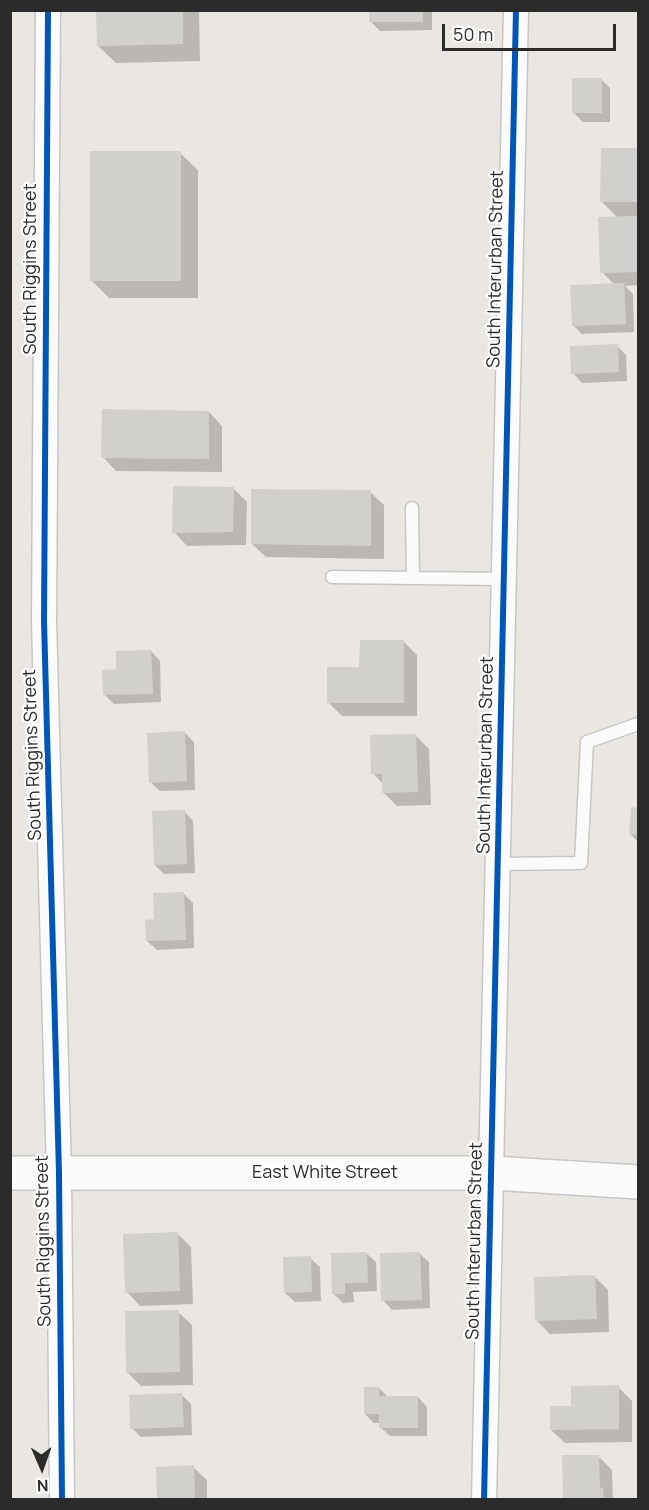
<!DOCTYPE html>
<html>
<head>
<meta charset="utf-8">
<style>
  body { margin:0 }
  #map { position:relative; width:649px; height:1510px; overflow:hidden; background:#eae7e2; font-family:Manrope,sans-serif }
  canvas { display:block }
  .frame { position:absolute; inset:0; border:12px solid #2b2b2b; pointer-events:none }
  .north { position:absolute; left:12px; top:1438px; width:60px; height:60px; -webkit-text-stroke:4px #fff; paint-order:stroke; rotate:178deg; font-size:16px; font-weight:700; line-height:24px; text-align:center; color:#2b2b2b }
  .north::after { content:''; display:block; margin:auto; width:21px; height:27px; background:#2b2b2b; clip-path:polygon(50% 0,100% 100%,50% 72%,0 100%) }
  .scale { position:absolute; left:442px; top:24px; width:174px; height:27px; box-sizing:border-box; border:3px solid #2b2b2b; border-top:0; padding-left:8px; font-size:18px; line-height:21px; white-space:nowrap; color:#2b2b2b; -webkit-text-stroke:4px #fff; paint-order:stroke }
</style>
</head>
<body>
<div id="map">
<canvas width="649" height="1510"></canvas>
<div class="frame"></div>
<div class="north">N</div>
<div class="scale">50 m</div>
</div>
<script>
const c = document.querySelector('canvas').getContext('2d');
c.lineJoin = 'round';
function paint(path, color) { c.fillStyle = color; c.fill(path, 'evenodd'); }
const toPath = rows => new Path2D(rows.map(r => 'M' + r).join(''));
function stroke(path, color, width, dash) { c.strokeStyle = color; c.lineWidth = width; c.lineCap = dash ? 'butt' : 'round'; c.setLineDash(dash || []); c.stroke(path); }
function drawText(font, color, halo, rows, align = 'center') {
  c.font = font + ' Manrope,sans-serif'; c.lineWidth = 4.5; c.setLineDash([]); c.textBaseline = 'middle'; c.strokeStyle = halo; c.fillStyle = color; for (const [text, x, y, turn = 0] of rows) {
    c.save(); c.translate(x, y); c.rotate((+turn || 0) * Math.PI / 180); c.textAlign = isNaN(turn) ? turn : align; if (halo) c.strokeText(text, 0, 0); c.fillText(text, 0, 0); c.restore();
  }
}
paint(toPath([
  [97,10,199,10,200,61,116,63,98,46],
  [371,10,432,10,432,30,380,31,371,22],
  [601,79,610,88,610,122,583,122,574,113],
  [602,149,638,149,638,285,625,286,633,294,634,332,582,334,573,325,615,285,602,272,618,218,602,202],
  [180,153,198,170,198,298,109,298,92,281],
  [617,346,626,355,627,381,582,383,573,373],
  [209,412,222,426,222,472,116,471,103,457],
  [234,489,247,502,246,545,187,546,174,532],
  [370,492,384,505,384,559,266,557,252,544],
  [403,641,417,655,417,716,342,716,328,702,361,669],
  [151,651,160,661,161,702,114,704,105,695,118,671],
  [185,733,194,742,195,790,160,791,150,782],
  [415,735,429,749,431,805,397,806,384,793,383,784,373,773],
  [632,809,638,809,638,842,630,834],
  [184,811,193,821,195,873,164,874,155,865],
  [183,893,193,903,194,948,157,950,147,941,155,921],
  [178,1234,191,1247,193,1304,140,1306,127,1292],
  [366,1253,376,1262,377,1291,353,1292,354,1302,343,1303,334,1294],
  [419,1253,429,1262,430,1308,392,1310,383,1300],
  [310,1258,320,1267,321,1301,295,1302,285,1293],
  [595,1277,608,1290,609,1332,550,1334,536,1320],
  [178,1312,192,1325,193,1385,141,1386,127,1372],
  [618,1387,632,1401,632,1442,565,1443,551,1430,573,1407],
  [379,1388,388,1397,418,1397,427,1407,427,1436,390,1436,380,1427,381,1423,374,1423,365,1414],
  [182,1395,191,1404,192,1435,141,1437,132,1428],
  [598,1456,612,1470,613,1500,564,1500],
  [193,1467,207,1480,207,1500,158,1500]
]), '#0003');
paint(toPath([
  [96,10,183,10,183,44,97,46],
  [369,10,423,10,423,22,369,22],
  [572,78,602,78,602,113,572,113],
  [601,148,638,148,638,202,600,202],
  [90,151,181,151,181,281,90,281],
  [638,216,638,272,600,273,598,217],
  [624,283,626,324,572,326,570,285],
  [618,344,619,372,571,374,570,346],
  [102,409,209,411,209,459,101,458],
  [173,486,234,487,233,532,172,533],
  [251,489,371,490,371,546,251,544],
  [360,640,404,640,404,703,327,703,327,667,359,667],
  [151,650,153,694,103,695,102,670,116,669,116,651],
  [185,731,187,781,149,783,147,733],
  [416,734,418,792,382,793,382,774,371,774,370,735],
  [631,807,638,808,638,835,629,834],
  [185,810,187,864,154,865,152,811],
  [184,892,186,940,146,941,145,920,154,919,153,893],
  [178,1232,180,1291,125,1293,123,1234],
  [367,1252,368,1283,345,1283,345,1294,332,1294,331,1253],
  [420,1252,422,1300,381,1301,380,1253],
  [311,1256,312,1292,284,1293,283,1257],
  [595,1275,597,1319,535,1321,534,1277],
  [179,1310,180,1372,126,1373,125,1311],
  [619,1385,619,1429,550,1430,550,1406,571,1406,571,1386],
  [364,1387,379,1387,379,1396,418,1396,418,1428,379,1428,379,1414,364,1414],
  [182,1393,184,1427,130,1429,129,1395],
  [562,1455,599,1455,600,1488,603,1487,604,1500,563,1500],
  [194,1465,195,1500,157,1500,156,1467]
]), '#d2d0cd');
const lane = toPath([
  [412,508,413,578],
  [332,577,504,579],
  [498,864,581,863,587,742,638,724]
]);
const street = toPath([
  [48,10,44,621,59,1173,62,1500],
  [484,1500,516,10]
]);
const secondary = toPath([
  [10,1173,492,1173,638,1182]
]);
stroke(lane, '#c7c6c6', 15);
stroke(street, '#c7c6c6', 27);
stroke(secondary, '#c7c6c6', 36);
stroke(lane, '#fcfbfb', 12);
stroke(street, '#fcfbfb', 24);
stroke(secondary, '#fcfbfb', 33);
stroke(toPath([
  [48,10,44,621,59,1173,62,1500],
  [484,1500,516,10]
]), '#0057b8', 6);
drawText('18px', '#2b2b2b', '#fff', [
  ["South Riggins Street",31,269,-90],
  ["South Interurban Street",496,269,-89],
  ["South Riggins Street",33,755,-92],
  ["South Interurban Street",486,755,-89],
  ["East White Street",325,1173],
  ["South Riggins Street",44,1241,-91],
  ["South Interurban Street",475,1241,-89]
]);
</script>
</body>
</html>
